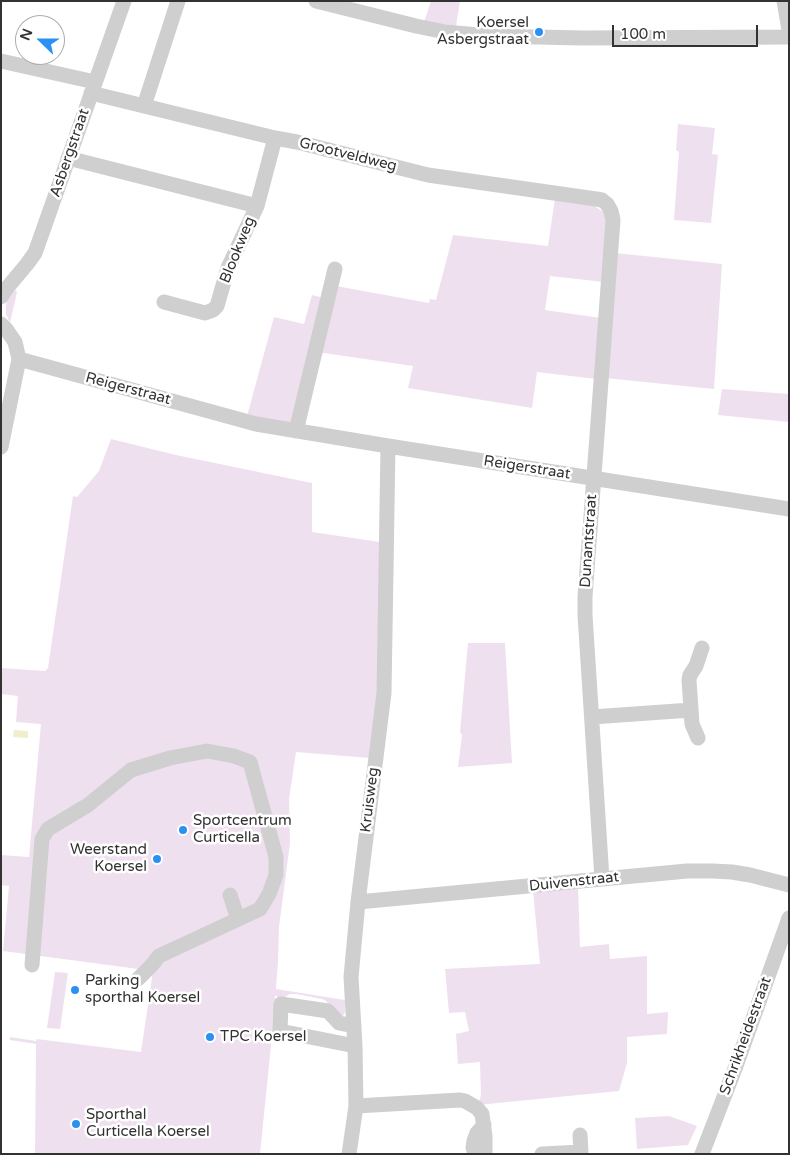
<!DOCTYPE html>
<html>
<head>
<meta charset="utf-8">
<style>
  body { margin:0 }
  #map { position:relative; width:790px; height:1155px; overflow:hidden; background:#fff; font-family:"Varela Round",sans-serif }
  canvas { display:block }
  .frame { position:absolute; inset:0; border:2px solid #323232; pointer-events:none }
  .north { position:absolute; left:15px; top:15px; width:50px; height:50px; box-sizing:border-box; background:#fff; border:1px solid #adadad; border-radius:50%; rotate:292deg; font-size:14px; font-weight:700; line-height:20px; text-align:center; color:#323232 }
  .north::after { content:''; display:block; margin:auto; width:18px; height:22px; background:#2a91f3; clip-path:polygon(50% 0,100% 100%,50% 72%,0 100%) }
  .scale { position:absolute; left:612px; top:25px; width:146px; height:22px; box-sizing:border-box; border:2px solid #323232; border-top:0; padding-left:6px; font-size:15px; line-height:18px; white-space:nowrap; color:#323232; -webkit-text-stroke:4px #fff; paint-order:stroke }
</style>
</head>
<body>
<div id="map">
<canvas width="790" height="1155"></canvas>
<div class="frame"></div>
<div class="north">N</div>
<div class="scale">100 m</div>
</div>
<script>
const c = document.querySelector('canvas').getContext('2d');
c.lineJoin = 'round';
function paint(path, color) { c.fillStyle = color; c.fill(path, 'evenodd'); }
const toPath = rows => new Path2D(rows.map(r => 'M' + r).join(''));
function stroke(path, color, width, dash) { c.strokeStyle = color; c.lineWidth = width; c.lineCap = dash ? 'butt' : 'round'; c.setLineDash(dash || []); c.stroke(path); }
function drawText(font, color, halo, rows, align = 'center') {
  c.font = font + ' "Varela Round",sans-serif'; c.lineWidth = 5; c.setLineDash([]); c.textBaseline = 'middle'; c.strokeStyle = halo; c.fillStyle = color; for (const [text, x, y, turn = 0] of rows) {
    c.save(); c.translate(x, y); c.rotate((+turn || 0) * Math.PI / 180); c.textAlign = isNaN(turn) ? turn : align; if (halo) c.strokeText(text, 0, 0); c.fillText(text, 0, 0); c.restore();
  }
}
paint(toPath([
  [431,1,460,1,456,26,424,22],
  [678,124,715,128,712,154,718,155,711,223,674,220,679,152,676,150],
  [555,198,591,204,602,211,606,216,604,282,550,276,545,310,601,318,596,379,537,372,532,408,408,388,413,366,317,352,300,426,247,416,274,317,304,324,312,295,332,300,336,286,429,303,430,299,436,300,453,235,548,246],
  [615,253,722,264,714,389,605,378],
  [15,290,17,292,10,323,6,314,6,306,7,301],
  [722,389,789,394,789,422,718,415],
  [111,439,176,455,312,483,312,532,380,542,377,698,370,758,296,752,289,799,290,843,279,927,278,961,276,989,345,1000,345,1012,343,1016,339,1019,326,1001,322,999,296,994,290,994,285,997,282,1001,275,995,275,998,278,1000,277,1036,272,1035,260,1154,35,1154,36,1044,10,1040,10,1037,36,1041,37,1039,141,1052,153,971,3,951,9,886,1,885,1,855,29,857,41,724,16,722,18,696,1,694,1,668,45,671,48,668,73,496,77,497,99,471],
  [468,643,505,643,512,763,458,767,462,735,460,732],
  [578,887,580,947,609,944,610,959,647,956,647,1014,668,1012,667,1034,627,1037,627,1063,619,1091,478,1105,481,1095,480,1062,458,1064,456,1034,469,1031,465,1012,449,1013,445,969,540,964,533,891],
  [55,972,68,973,60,1029,47,1028],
  [669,1116,697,1126,688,1145,637,1149,635,1118]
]), '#efe0ef');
paint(toPath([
  [14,730,28,731,28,738,13,737]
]), '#f0eecb');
stroke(toPath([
  [316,1,416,26,445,32,491,36,583,38,789,37],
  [784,1,789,30],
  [1,61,95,82],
  [91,93,275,138,297,142,428,175,596,199,602,200,607,204,611,211,613,220,585,597,585,615,602,879],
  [144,106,178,1],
  [68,158,257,206],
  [1,297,7,288,27,264,35,253,124,1],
  [164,302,205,313,213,310,217,306,228,268,257,206,275,138],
  [1,324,6,329,15,342,19,359,1,447],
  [19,359,256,424,388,446,789,509],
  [296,431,335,269],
  [592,717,691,710],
  [698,738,692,724,689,680,690,675,696,666,702,648],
  [230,895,238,919],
  [358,902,687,871,713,871,732,872,750,875,789,885],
  [32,965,42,839,48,829,88,805,131,770,170,758,207,751,234,756,250,762,276,857,276,875,269,894,260,909,159,956,152,965,138,979],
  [354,1026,339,1023,328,1011,281,1004,280,1031,355,1046],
  [356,1106,460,1100,465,1101,477,1108,482,1114,485,1136,485,1154],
  [349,1154,356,1106,355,1046,351,977,358,902,384,693,388,446],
  [477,1154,473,1148,474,1141,477,1133,484,1125],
  [542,1154,581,1152,580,1135],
  [702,1154,736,1066,789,918]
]), '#cfcfcf', 15);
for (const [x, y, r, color] of [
  [539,32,5,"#2a91f3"],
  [183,830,5,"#2a91f3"],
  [157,859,5,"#2a91f3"],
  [75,990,5,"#2a91f3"],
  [210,1037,5,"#2a91f3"],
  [76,1124,5,"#2a91f3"]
]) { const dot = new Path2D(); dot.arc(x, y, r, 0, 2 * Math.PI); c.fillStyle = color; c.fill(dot); stroke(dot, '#fff', 2); }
drawText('15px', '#323232', '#fff', [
  ["Koersel",529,23,"right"],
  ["Asbergstraat",529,40,"right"],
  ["Sportcentrum",193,821],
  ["Curticella",193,838],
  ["Weerstand",147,850,"right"],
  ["Koersel",147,867,"right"],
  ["Parking",85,981],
  ["sporthal Koersel",85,998],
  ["TPC Koersel",220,1037],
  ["Sporthal",86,1115],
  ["Curticella Koersel",86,1132]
], 'left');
drawText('15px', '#323232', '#fff', [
  ["Asbergstraat",70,153,-71],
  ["Grootveldweg",348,155,14],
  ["Blookweg",238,250,-68],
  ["Reigerstraat",128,389,15],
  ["Reigerstraat",527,468,9],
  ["Dunantstraat",589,541,-86],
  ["Kruisweg",370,800,-83],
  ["Duivenstraat",574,882,-6],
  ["Schrikheidestraat",746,1036,-70]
]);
</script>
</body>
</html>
